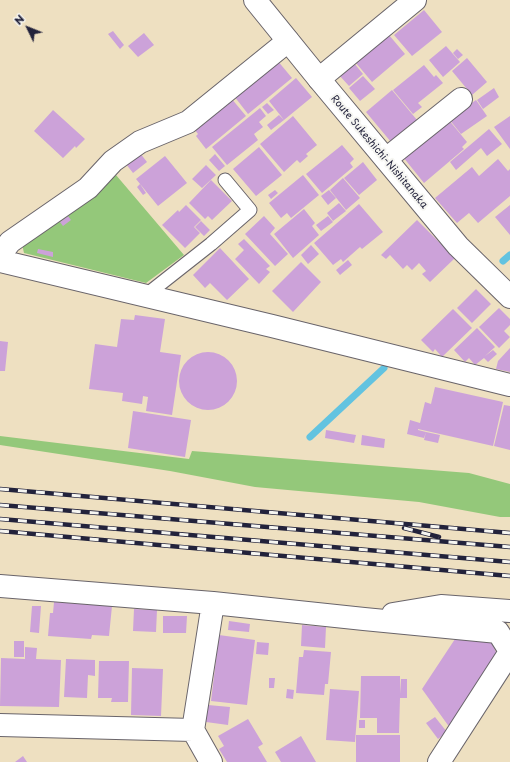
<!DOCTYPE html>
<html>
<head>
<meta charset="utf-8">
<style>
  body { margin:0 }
  #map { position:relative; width:510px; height:762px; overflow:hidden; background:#eee0c1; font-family:"Playpen Sans",sans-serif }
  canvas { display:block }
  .north { position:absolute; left:8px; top:8px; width:40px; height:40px; -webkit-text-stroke:3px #f6f6f2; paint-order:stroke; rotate:313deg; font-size:11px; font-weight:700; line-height:16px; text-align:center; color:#22223b }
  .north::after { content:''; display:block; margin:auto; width:14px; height:18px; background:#22223b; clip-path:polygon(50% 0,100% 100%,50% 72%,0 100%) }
</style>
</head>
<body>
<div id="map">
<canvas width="510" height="762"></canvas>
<div class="north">N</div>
</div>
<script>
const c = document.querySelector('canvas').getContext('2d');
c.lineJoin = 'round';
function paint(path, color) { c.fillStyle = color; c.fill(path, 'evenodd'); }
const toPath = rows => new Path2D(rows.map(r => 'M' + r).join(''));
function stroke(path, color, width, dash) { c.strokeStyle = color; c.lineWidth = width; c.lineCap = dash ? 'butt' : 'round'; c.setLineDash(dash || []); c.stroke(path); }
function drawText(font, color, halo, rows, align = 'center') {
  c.font = font + ' "Playpen Sans",sans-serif'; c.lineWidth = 4; c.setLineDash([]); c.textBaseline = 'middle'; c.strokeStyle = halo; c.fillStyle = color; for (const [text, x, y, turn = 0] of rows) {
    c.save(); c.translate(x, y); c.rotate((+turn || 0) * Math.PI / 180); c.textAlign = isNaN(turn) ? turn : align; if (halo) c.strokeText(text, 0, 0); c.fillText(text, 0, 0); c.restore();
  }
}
paint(toPath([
  [116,175,184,255,146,283,24,253,22,244],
  [0,436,189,459,192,451,469,473,510,484,510,517,500,517,419,502,255,487,170,471,0,445]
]), '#94c87a');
stroke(toPath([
  [503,261,510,255],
  [310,437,384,368]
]), '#62c3e0', 7);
paint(toPath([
  [424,10,442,32,412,56,394,35],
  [113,31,124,45,120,49,108,34],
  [144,33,154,45,138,57,128,46],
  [389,35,405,54,372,82,356,63],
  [446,46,460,62,443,77,429,60],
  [457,49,463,55,458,59,453,53],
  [467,58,487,82,472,95,452,71],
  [277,60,292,78,248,114,234,96],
  [354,63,363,74,349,86,339,75],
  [424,65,434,77,436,75,443,83,418,103,422,107,413,114,393,90],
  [363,76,375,89,360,101,349,88],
  [296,78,312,97,284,120,269,101],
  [494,88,499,97,483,109,477,100],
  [392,90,417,120,391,142,366,112],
  [231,98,246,116,206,149,196,136,198,134,194,129],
  [476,100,487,116,461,134,449,119],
  [267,103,274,110,268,114,262,107],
  [260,108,266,116,259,122,263,127,254,134,258,140,227,165,212,147],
  [53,110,85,139,76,148,75,146,63,158,34,131],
  [279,115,284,120,271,130,267,125],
  [293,116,317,145,306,154,308,156,300,163,297,160,284,172,260,144],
  [510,116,510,149,494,127],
  [448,119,467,142,462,147,464,149,424,183,403,157],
  [489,129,502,144,487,156,481,148,456,170,450,162],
  [342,145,354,159,350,163,353,167,322,193,306,174],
  [259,147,282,175,256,196,233,169],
  [140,153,147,162,133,173,126,164],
  [215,154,225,166,219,171,209,160],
  [165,156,187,183,158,206,136,179],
  [498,159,508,171,510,169,510,196,478,223,469,213,457,223,435,198,472,167,479,176],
  [363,162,377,180,359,195,344,178],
  [206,165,216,175,202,188,192,179],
  [303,175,319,195,291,218,287,213,281,218,269,203],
  [343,178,360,198,346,210,330,190],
  [211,180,232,201,212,220,208,216,205,219,189,203],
  [140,184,146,193,143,195,137,187],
  [275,190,278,193,271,199,268,195],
  [329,190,336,198,328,205,321,196],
  [339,203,346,211,333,221,327,213],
  [359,204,383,232,362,249,360,247,343,262,341,259,333,265,314,243],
  [186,205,201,220,194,227,200,233,185,248,162,225,178,210,179,212],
  [510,205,510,235,495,217],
  [304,209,315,223,312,226,319,235,293,258,274,234],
  [68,216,71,220,63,226,60,222],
  [264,216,275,228,270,234,288,254,275,266,245,234],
  [328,216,333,222,321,231,316,225],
  [417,220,455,258,430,282,422,274,426,271,419,263,412,270,407,265,403,269,390,255,386,259,381,255],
  [201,221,210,230,204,236,195,227],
  [244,239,270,266,266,269,270,272,259,284,235,259,244,250,238,244],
  [311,245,319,254,308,264,301,255],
  [220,248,249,279,227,300,210,283,205,288,193,275],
  [38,249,53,252,53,257,37,253],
  [348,260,352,265,340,275,336,270],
  [301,262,321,282,293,312,272,291],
  [476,289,491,304,472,323,457,308],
  [499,308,510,319,510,325,504,331,510,337,499,348,479,327],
  [453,309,472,328,442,357,435,349,433,352,421,340],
  [135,315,165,319,160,352,181,355,172,415,146,411,148,397,143,396,142,404,122,401,123,393,89,389,95,344,117,347,121,319,134,320],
  [477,328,495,347,485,356,493,350,497,354,488,362,484,358,475,365,469,358,465,362,454,350],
  [0,341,8,342,5,371,0,371],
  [510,348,510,372,496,369,498,361],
  '179 381a29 29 0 1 1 58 0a29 29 0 1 1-58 0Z',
  [435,387,503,402,493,446,418,429,418,430,426,432,424,438,407,434,410,420,420,423,425,402,431,404],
  [504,405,510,406,510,450,494,446],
  [133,411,191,420,185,457,128,448],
  [326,430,356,435,354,443,325,438],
  [426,432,440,435,438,443,424,440],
  [362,435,385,439,384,448,361,445],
  [54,602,112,606,109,636,92,635,91,639,48,636,50,613,53,613],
  [32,606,41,606,39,633,30,632],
  [134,609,157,610,156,632,133,631],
  [163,616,187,616,186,633,163,633],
  [229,621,250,624,249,632,228,630],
  [302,625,326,627,325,648,301,646],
  [219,635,255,640,247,705,211,701],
  [455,639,490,640,498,656,450,728,422,689],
  [14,641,24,641,24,657,14,657],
  [257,642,269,643,268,655,256,654],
  [25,647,37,648,36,659,61,660,59,707,0,706,1,658,25,659],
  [304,650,331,652,328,684,325,684,324,695,296,693,299,657,303,657],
  [66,659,95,660,95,676,88,675,87,698,64,697],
  [99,661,129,661,128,702,111,702,112,698,98,698],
  [132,668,163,669,161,716,131,715],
  [361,676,400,676,400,694,401,679,407,679,407,698,400,698,399,733,377,733,377,718,360,718],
  [269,678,275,678,274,688,269,688],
  [287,689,294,690,293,699,286,698],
  [330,689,359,691,355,742,326,740],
  [208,705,230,707,228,725,206,722],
  [435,717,447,732,438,739,426,723],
  [248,719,263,744,258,747,267,762,227,762,219,749,224,746,218,736],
  [359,720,365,720,365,728,359,728],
  [356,735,400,735,400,762,356,762],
  [301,736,316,762,281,762,275,752],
  [23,756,27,762,15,762]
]), '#cca2d9');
const lane = toPath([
  [145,296,211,244,250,210,225,180]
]);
const street = toPath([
  [319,79,415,0],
  [386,159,461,99],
  [0,255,10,242,88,188,113,161,140,142,188,122,288,41],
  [0,261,272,326,510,385],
  [0,586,213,603,364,619,498,632,510,651],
  [393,614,441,606,510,611],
  [0,725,193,730],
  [211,762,193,730,213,603],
  [439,762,510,652]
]);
const secondary = toPath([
  [255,0,319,79,458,246,510,297]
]);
stroke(lane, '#69646a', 15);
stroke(street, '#69646a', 24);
stroke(secondary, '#69646a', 24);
stroke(lane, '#fff', 13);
stroke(street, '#fff', 22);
stroke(secondary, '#fff', 22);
const rail = toPath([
  [0,489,510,533],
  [0,505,510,547],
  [0,519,510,562],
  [404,528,439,537],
  [0,531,510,576]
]);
stroke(rail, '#22223b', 4.5);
stroke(rail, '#f6f6f2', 3, [9]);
drawText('10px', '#22223b', '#f6f6f2', [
  ["Route Sukeshichi-Nishitanaka",379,152,50]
]);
</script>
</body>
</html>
